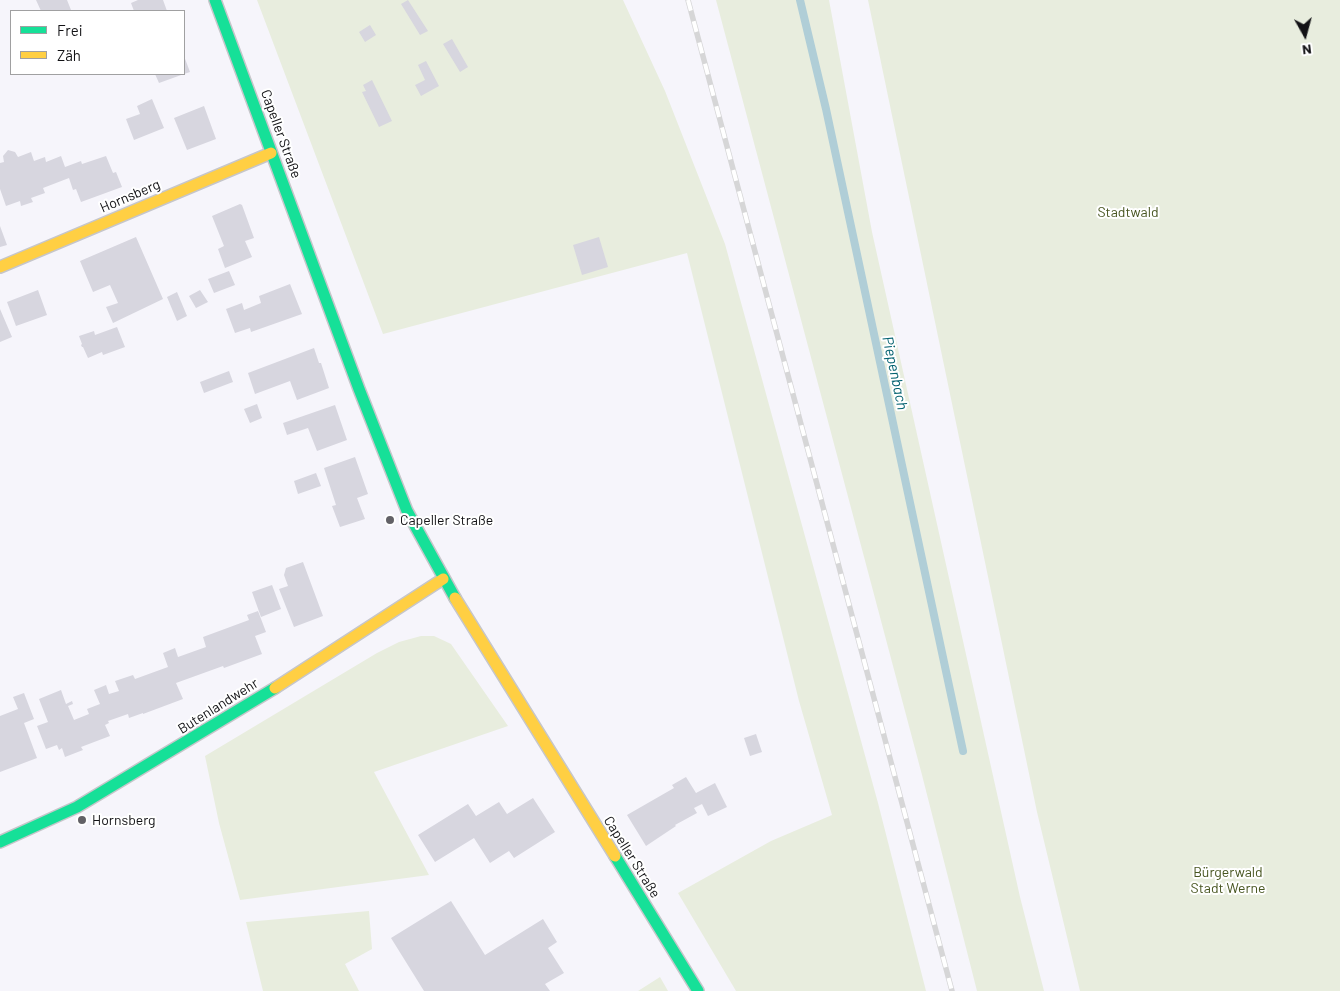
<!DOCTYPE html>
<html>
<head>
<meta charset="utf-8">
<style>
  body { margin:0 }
  #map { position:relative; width:1340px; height:991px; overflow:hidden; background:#f6f5fb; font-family:Barlow,sans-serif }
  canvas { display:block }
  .legend { position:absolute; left:10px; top:10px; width:175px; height:65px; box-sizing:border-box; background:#fff; border:1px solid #a0a0a1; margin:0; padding:6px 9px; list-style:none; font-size:15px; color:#121215 }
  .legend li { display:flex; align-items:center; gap:10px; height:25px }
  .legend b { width:25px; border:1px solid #a0a0a1 }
  .north { position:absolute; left:1280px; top:10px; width:50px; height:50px; -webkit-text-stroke:4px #fff; paint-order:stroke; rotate:173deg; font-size:14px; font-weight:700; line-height:20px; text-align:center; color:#121215 }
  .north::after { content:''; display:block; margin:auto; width:18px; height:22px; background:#121215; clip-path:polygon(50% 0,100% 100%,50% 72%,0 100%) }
</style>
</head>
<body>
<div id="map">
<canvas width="1340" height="991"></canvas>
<ul class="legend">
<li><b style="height:6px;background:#16e098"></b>Frei</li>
<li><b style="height:6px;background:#ffcf43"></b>Zäh</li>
</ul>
<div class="north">N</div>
</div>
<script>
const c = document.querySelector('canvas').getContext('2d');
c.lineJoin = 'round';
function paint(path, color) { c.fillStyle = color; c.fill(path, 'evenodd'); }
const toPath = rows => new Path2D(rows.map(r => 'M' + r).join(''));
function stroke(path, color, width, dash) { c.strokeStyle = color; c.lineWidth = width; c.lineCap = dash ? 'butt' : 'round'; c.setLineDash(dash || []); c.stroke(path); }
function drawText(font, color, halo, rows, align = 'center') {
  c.font = font + ' Barlow,sans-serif'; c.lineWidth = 4; c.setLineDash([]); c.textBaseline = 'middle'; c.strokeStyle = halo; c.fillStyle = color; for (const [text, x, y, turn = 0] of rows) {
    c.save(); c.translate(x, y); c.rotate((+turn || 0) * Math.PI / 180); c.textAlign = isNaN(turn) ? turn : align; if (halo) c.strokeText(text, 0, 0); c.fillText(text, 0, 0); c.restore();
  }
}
paint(toPath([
  [257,0,623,0,665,91,725,244,878,803,926,991,736,991,678,893,771,841,832,815,799,701,687,253,383,334],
  [716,0,829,0,872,232,1020,897,1044,991,977,991,922,775],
  [868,0,1340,0,1340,991,1080,991,1037,812],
  [421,636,434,636,451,644,508,726,374,772,429,875,240,900,219,823,205,756,377,653,399,642],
  [369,911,372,949,345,964,359,991,263,991,246,922],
  [660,977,668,991,638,991]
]), '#e8edde');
stroke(toPath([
  [800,0,826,109,963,751]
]), '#b0ced7', 8);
paint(toPath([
  [36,0,67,0,71,10,41,11],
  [138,0,163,0,167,11,134,11,131,3],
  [408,0,428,31,420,35,401,4],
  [370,25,376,35,365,42,359,32],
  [452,39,468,67,460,72,443,44],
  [184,56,190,72,184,74],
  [426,61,439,86,421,96,415,85,425,80,418,65],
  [155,74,184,74,159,83],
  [372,80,392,121,379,127,362,92,366,91,363,85],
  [152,99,164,128,134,140,126,119,140,114,137,106],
  [204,106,216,139,187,150,174,118],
  [8,150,15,152,18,157,31,152,34,161,45,157,46,162,61,156,65,167,81,161,82,164,106,156,113,173,116,172,122,187,81,202,76,189,73,190,69,178,43,188,45,193,31,198,33,202,21,206,20,201,6,206,0,189,0,163,4,162,3,156],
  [240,204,242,205,254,238,245,241,252,257,225,268,218,249,224,246,212,216],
  [0,226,7,245,0,247],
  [136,237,163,299,113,323,106,307,118,303,110,285,93,292,80,261],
  [599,237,608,267,582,275,573,245],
  [229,271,235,285,214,293,208,279],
  [290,284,302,314,251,332,250,328,235,333,226,309,242,303,244,310,261,303,259,296],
  [38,290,47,315,16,326,7,302],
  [200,290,208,302,196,308,189,296],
  [177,292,187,316,177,321,167,297],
  [0,309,12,337,0,342],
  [117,327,125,347,103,355,102,352,88,358,83,347,82,347,81,345,82,344,79,336,94,331,95,335],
  [314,348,319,363,321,363,329,388,297,400,290,381,255,394,248,373],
  [229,371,233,382,204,393,200,382],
  [257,404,262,418,250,423,244,409],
  [335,405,347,440,317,451,308,428,287,435,283,423],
  [355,457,368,494,357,498,365,519,340,527,332,506,336,505,324,468],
  [316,473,321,486,298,494,294,481],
  [303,562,323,616,294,627,279,589,288,586,284,575,286,568],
  [272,585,281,609,261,617,252,592],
  [258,611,266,632,255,636,262,654,224,668,223,666,176,683,183,699,143,714,143,713,129,718,128,714,108,721,109,723,105,725,110,736,81,747,83,750,65,757,62,748,59,750,57,745,46,749,37,726,48,722,39,699,61,690,66,704,72,701,73,704,68,706,74,720,89,714,87,709,100,704,94,690,106,685,109,694,119,691,115,681,133,675,135,679,168,667,163,653,175,648,178,657,206,647,203,637,249,620,247,615],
  [24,693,34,719,24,723,37,758,0,772,0,716,18,709,13,697],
  [756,734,762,752,750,756,744,738],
  [686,777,696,793,715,783,727,807,708,816,702,804,694,808,697,813,675,825,676,826,646,846,627,815,674,788,672,785],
  [533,798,555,832,514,858,509,851,490,863,474,838,435,862,418,835,468,804,476,816,499,802,507,814],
  [451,901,485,955,543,919,557,942,548,948,564,973,545,984,550,991,424,991,391,938]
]), '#d7d6df');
const fast = toPath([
  [215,0,359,389,407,511,455,598],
  [0,842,77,807,275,688],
  [615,856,698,991]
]);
const slow = toPath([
  [0,267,271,153],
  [455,598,615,856],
  [275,688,443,579]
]);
stroke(fast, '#c6c6ca', 14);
stroke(slow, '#c6c6ca', 14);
stroke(fast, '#16e098', 11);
stroke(slow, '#ffcf43', 11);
const rail = toPath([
  [688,0,952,991]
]);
stroke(rail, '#d6d6d7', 5.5);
stroke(rail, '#fff', 4, [11]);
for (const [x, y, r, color] of [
  [390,520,5,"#626166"],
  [82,820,5,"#626166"]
]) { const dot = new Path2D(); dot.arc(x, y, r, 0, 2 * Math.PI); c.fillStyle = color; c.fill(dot); stroke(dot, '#fff', 2); }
drawText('14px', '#121215', '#fff', [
  ["Capeller Straße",281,134,70],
  ["Hornsberg",130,196,-23],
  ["Butenlandwehr",218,706,-32],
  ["Capeller Straße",632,857,58]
]);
drawText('14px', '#485621', '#fff', [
  ["Stadtwald",1128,212],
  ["Bürgerwald",1228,872],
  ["Stadt Werne",1228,888]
]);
drawText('14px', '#121215', '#fff', [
  ["Capeller Straße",400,520],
  ["Hornsberg",92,820]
], 'left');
drawText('italic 15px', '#046270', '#fff', [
  ["Piepenbach",895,373,78]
]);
</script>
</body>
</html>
